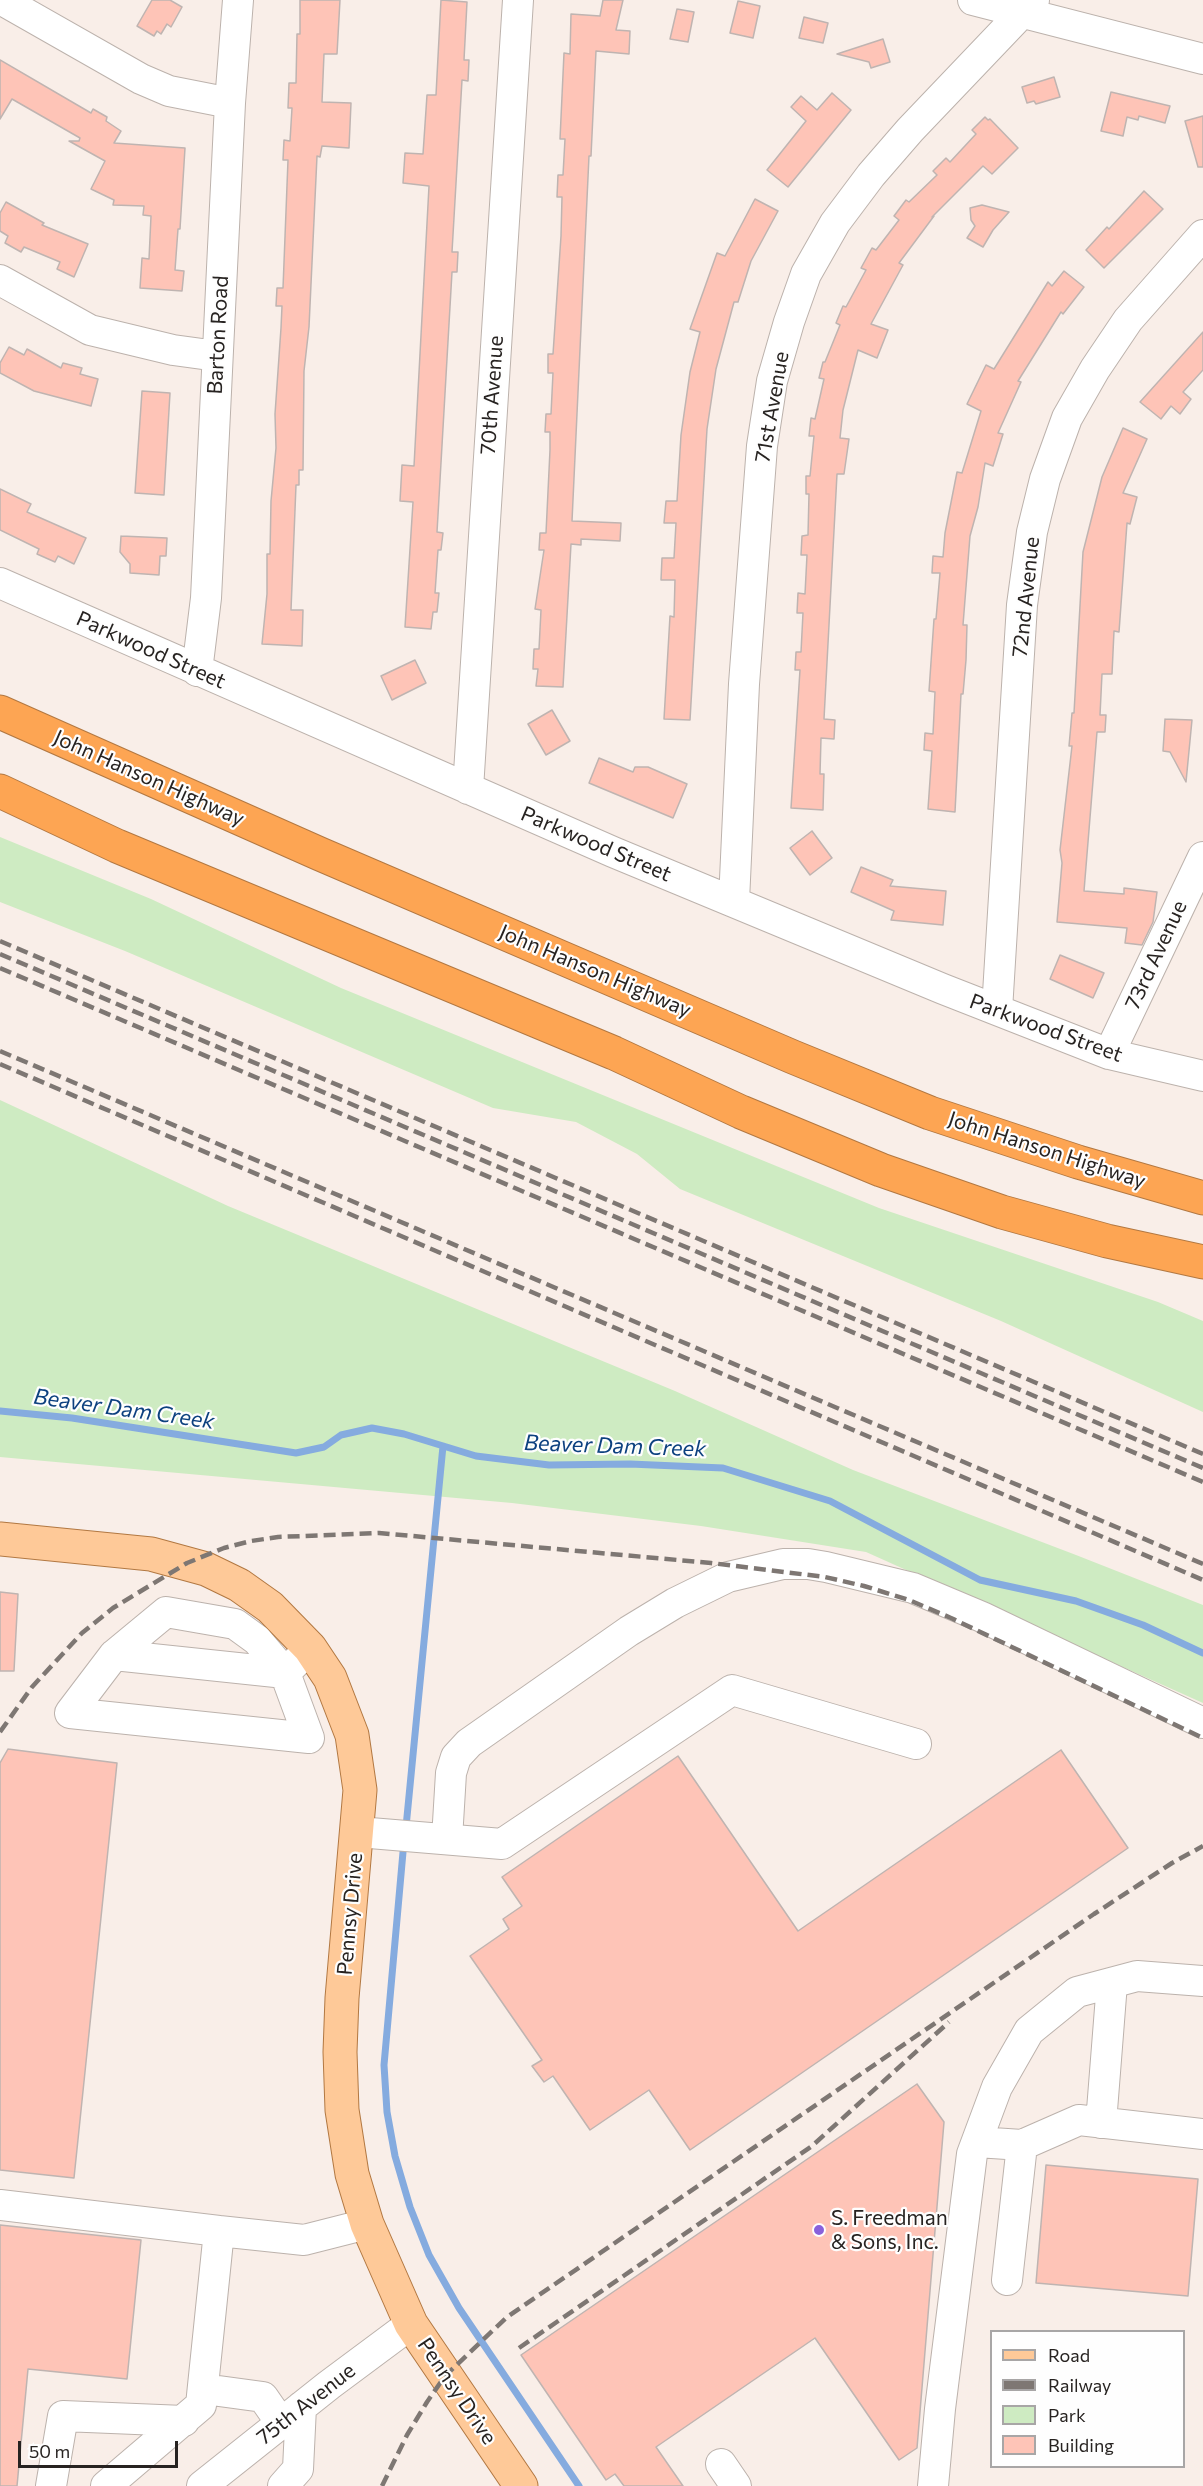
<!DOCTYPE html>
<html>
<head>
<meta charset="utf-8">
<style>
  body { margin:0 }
  #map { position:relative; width:1203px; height:2486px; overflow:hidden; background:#f9eee8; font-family:Commissioner,sans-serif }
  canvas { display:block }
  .legend { position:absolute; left:990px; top:2330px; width:195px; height:138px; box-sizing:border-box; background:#fefefe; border:2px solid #a8a6a6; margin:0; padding:8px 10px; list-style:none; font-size:18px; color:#272321 }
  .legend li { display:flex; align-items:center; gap:12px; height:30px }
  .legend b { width:30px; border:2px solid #a8a6a6 }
  .scale { position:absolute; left:18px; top:2441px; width:160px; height:27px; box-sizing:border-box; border:3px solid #272321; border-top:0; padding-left:8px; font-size:18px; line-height:21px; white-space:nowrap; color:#272321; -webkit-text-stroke:4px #fefefe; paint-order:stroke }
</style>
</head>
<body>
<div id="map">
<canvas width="1203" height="2486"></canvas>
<ul class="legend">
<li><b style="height:8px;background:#fec998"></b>Road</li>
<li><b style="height:8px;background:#7e7773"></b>Railway</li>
<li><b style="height:16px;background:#ceebc2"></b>Park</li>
<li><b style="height:16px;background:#fec4b7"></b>Building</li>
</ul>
<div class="scale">50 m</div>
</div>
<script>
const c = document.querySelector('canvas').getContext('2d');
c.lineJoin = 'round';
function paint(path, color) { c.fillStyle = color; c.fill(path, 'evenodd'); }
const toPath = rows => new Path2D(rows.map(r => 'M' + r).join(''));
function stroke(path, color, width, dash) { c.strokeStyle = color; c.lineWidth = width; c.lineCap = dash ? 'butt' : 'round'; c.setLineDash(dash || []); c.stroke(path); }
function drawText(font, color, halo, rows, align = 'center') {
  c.font = font + ' Commissioner,sans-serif'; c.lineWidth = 4.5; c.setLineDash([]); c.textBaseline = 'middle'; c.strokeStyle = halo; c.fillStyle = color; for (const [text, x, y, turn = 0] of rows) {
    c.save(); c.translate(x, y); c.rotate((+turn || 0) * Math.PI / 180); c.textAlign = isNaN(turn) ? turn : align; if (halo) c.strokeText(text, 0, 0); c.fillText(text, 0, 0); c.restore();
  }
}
paint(toPath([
  [0,837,151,899,341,988,879,1208,1158,1302,1203,1321,1203,1412,1001,1321,680,1189,637,1154,576,1122,493,1108,125,951,0,902],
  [0,1100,228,1206,675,1391,853,1470,1076,1555,1203,1605,1203,1703,866,1552,701,1526,512,1503,0,1457]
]), '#ceebc2');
stroke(toPath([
  [0,1411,72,1418,296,1453,324,1447,341,1435,372,1428,404,1434,476,1456,549,1465,630,1464,723,1468,830,1501,980,1580,1076,1601,1143,1625,1203,1653],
  [406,1827,443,1446],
  [404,1841,384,2065,387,2112,395,2156,410,2207,429,2255,459,2308,579,2486]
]), '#85abdf', 7);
const building = toPath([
  [152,0,170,0,182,7,171,27,167,24,161,34,157,31,154,36,137,26,152,0],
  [300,0,340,0,337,54,324,54,322,102,351,103,349,148,322,146,320,157,317,156,309,327,304,371,303,470,299,470,299,485,296,485,291,610,303,610,302,646,262,644,267,594,267,554,270,554,271,501,276,448,275,414,281,328,282,306,276,306,277,288,283,288,288,160,283,160,284,140,290,141,292,108,288,108,289,83,296,83,297,34,300,34,300,0],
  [441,0,467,2,464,60,469,60,468,81,462,80,452,252,458,252,457,272,452,272,437,532,443,533,441,550,438,550,435,593,439,593,437,612,433,612,431,629,405,627,413,502,400,501,402,465,414,466,429,186,403,183,405,153,423,154,427,95,436,95,441,0],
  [603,0,623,0,616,30,630,31,629,54,596,51,591,156,589,156,572,521,621,523,620,541,581,539,581,545,571,544,563,687,536,686,538,669,533,669,534,649,539,649,541,610,535,609,544,550,539,550,540,533,546,533,550,450,550,432,545,432,546,414,551,414,553,373,548,373,548,354,553,354,561,236,562,197,557,197,558,175,563,175,565,139,560,139,564,53,570,54,571,14,600,16,603,0],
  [738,1,760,6,753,38,730,33,738,1],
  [677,9,694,12,688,42,670,39,677,9],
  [804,17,828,23,823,43,799,38,804,17],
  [883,39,890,62,871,68,869,62,837,54,883,39],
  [0,60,91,113,93,109,107,117,106,121,121,131,114,143,185,148,180,229,178,229,175,270,184,271,182,291,140,288,142,258,149,259,151,216,143,215,144,206,113,205,114,200,91,189,105,161,69,141,79,141,80,138,12,99,0,119,0,60],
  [1054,77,1060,97,1036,104,1034,101,1027,103,1022,87,1054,77],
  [1111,92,1170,106,1165,123,1139,116,1138,120,1127,117,1123,136,1101,131,1111,92],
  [832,93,851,110,788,187,767,170,806,121,791,107,801,96,817,110,832,93],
  [1203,116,1203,167,1198,167,1185,121,1203,116],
  [985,117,988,120,990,119,1018,148,992,174,983,166,932,217,934,216,899,263,903,265,871,324,888,330,877,358,858,350,843,410,840,438,849,439,844,474,837,474,824,719,835,720,834,739,821,738,820,774,824,774,823,810,791,808,800,670,795,670,796,652,801,652,803,613,797,613,798,593,805,594,807,555,801,555,802,536,808,535,809,494,806,494,806,476,810,476,814,436,809,436,811,418,815,419,824,379,819,378,823,362,825,362,840,325,836,323,843,306,846,307,866,270,861,268,872,248,876,250,899,220,894,216,906,200,909,202,937,175,933,171,946,158,950,162,976,134,972,130,985,117],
  [1144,191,1163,209,1104,268,1086,250,1107,227,1109,229,1144,191],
  [755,199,778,211,751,261,738,302,734,302,716,369,707,429,690,720,664,719,670,616,674,617,675,580,661,580,662,558,674,558,676,523,664,523,666,501,677,501,681,435,690,372,700,332,690,329,717,253,725,256,755,199],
  [6,202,44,223,42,225,88,244,74,277,57,269,60,262,24,247,21,252,5,243,8,236,0,231,0,213,6,202],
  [982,205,1009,212,993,230,983,247,967,238,975,226,971,220,970,208,982,205],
  [1064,271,1084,287,1063,314,1061,312,1018,381,1021,382,998,433,1003,434,993,466,985,463,978,507,970,536,963,625,967,625,966,660,963,694,961,694,955,812,928,809,932,751,924,750,925,733,933,734,935,692,929,691,934,619,936,619,940,573,932,573,933,556,943,557,945,533,957,472,962,473,981,411,967,404,986,365,994,369,1048,282,1052,286,1064,271],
  [1203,332,1203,370,1183,392,1191,399,1180,414,1171,406,1161,419,1140,402,1203,332],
  [9,347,24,355,27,349,61,368,63,363,82,368,80,374,98,379,91,406,34,391,0,373,0,363,9,347],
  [142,391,170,393,164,495,135,493,142,391],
  [1123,428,1147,439,1123,493,1137,497,1130,524,1127,523,1119,632,1114,631,1112,674,1102,674,1100,715,1106,715,1105,732,1097,732,1084,891,1124,894,1124,888,1157,892,1153,922,1142,945,1125,943,1127,928,1057,922,1062,863,1060,850,1072,746,1069,746,1072,713,1074,713,1083,552,1102,477,1123,428],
  [0,489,31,504,27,512,86,538,74,564,58,556,55,562,37,554,39,549,0,530,0,489],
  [121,536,167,538,166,556,160,556,159,575,130,573,130,564,120,552,121,536],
  [415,660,426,683,392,700,381,676,415,660],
  [552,710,570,741,546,755,528,724,552,710],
  [1165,719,1192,720,1186,782,1170,752,1163,751,1165,719],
  [599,758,633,772,635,767,648,767,687,784,673,818,589,783,599,758],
  [812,831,832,858,810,875,790,848,812,831],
  [861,867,893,880,890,886,946,891,943,925,891,920,894,911,851,892,861,867],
  [1060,955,1104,973,1093,998,1050,979,1060,955],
  [0,1592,18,1594,14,1671,0,1671,0,1592],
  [8,1749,117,1763,74,2178,0,2170,0,1763,8,1749],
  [1061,1750,1128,1848,690,2150,649,2090,590,2130,553,2076,544,2082,532,2066,542,2060,470,1956,509,1929,503,1919,522,1906,502,1877,678,1756,798,1931,1061,1750],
  [917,2084,944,2122,917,2448,899,2460,815,2338,656,2447,683,2486,624,2486,615,2474,606,2480,521,2355,917,2084],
  [1046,2165,1198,2179,1188,2296,1036,2283,1046,2165],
  [0,2225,141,2240,127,2379,28,2369,17,2486,0,2486,0,2225]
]);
paint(building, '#fec4b7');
stroke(building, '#bfb4b1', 1.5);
const minor = toPath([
  [2,0,141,79,169,91,230,103],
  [973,0,1203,59],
  [0,280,90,330,173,350,217,356],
  [0,583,613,852,943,989,1109,1054,1203,1076],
  [197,671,206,598,230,103,238,0],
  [468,789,518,0],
  [734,901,744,684,762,446,772,381,789,322,806,274,835,223,871,175,910,130,1034,0],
  [997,1010,1022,605,1032,532,1045,479,1067,418,1095,369,1128,320,1203,235],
  [1109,1054,1203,857],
  [114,1655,166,1612,235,1624,257,1640,285,1673],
  [285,1673,114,1655,70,1713,309,1738,285,1673,310,1648],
  [358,1832,502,1844,732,1690,916,1744],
  [447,1839,451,1773,456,1757,469,1743,629,1631,675,1603,728,1577,783,1564,808,1564,826,1567,913,1588,982,1617,1203,1723],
  [1101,2123,1112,1983],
  [977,2142,1022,2145,1079,2120,1203,2134],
  [0,2205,219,2231],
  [1007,2280,1022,2145],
  [204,2389,263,2397,281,2423],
  [721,2464,736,2486],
  [51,2486,63,2416,184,2421],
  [106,2486,201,2405,219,2231,304,2240,367,2224],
  [202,2486,329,2385,411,2324],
  [283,2486,298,2469,301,2407],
  [933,2486,940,2409,972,2154,997,2087,1029,2031,1077,1992,1137,1976,1203,1981]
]);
const major = toPath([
  [0,1539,151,1554,206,1569,239,1585,270,1607,310,1648,330,1678,352,1735,360,1790,342,1998,340,2052,342,2110,352,2174,367,2224,411,2324,521,2486]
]);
const highway = toPath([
  [0,712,320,854,793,1057,930,1113,1078,1162,1203,1198],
  [0,791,117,846,614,1053,741,1112,881,1170,1002,1212,1107,1241,1203,1262]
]);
stroke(minor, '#bcb2ac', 32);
stroke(major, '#b27842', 35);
stroke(highway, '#b27842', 35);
stroke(minor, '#fff', 30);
stroke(major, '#fec998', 33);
stroke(highway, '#fda553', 33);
stroke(toPath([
  [0,941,1203,1454],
  [0,954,1203,1468],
  [0,968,1203,1482],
  [0,1051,1203,1564],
  [0,1064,1203,1580],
  [0,1732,32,1687,82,1633,113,1608,187,1563,224,1548,251,1541,278,1537,379,1533,711,1563,825,1577,864,1586,909,1600,951,1618,1203,1738],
  [519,2348,812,2146,949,2022],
  [382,2486,407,2435,427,2402,445,2376,507,2317,1094,1914,1172,1863,1203,1846]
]), '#7e7773', 4.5, [12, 6]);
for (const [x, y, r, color] of [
  [819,2230,6,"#8961db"]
]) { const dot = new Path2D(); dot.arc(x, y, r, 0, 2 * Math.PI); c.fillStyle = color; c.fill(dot); stroke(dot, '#fefefe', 2); }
drawText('21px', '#272321', '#fefefe', [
  ["Barton Road",218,335,-87],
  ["70th Avenue",492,395,-86],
  ["71st Avenue",772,407,-80],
  ["72nd Avenue",1026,597,-84],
  ["Parkwood Street",151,650,24],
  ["John Hanson Highway",149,778,24],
  ["Parkwood Street",596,844,23],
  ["73rd Avenue",1156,955,-65],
  ["John Hanson Highway",595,971,23],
  ["Parkwood Street",1046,1028,20],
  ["John Hanson Highway",1047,1150,18],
  ["Pennsy Drive",350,1914,-85],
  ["Pennsy Drive",457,2391,56],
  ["75th Avenue",306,2404,-38]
]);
drawText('21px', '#272321', '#fefefe', [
  ["S. Freedman",831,2218],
  ["& Sons, Inc.",831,2242]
], 'left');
drawText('italic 22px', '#0d417f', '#fefefe', [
  ["Beaver Dam Creek",124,1409,8],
  ["Beaver Dam Creek",615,1446,2]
]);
</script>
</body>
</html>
